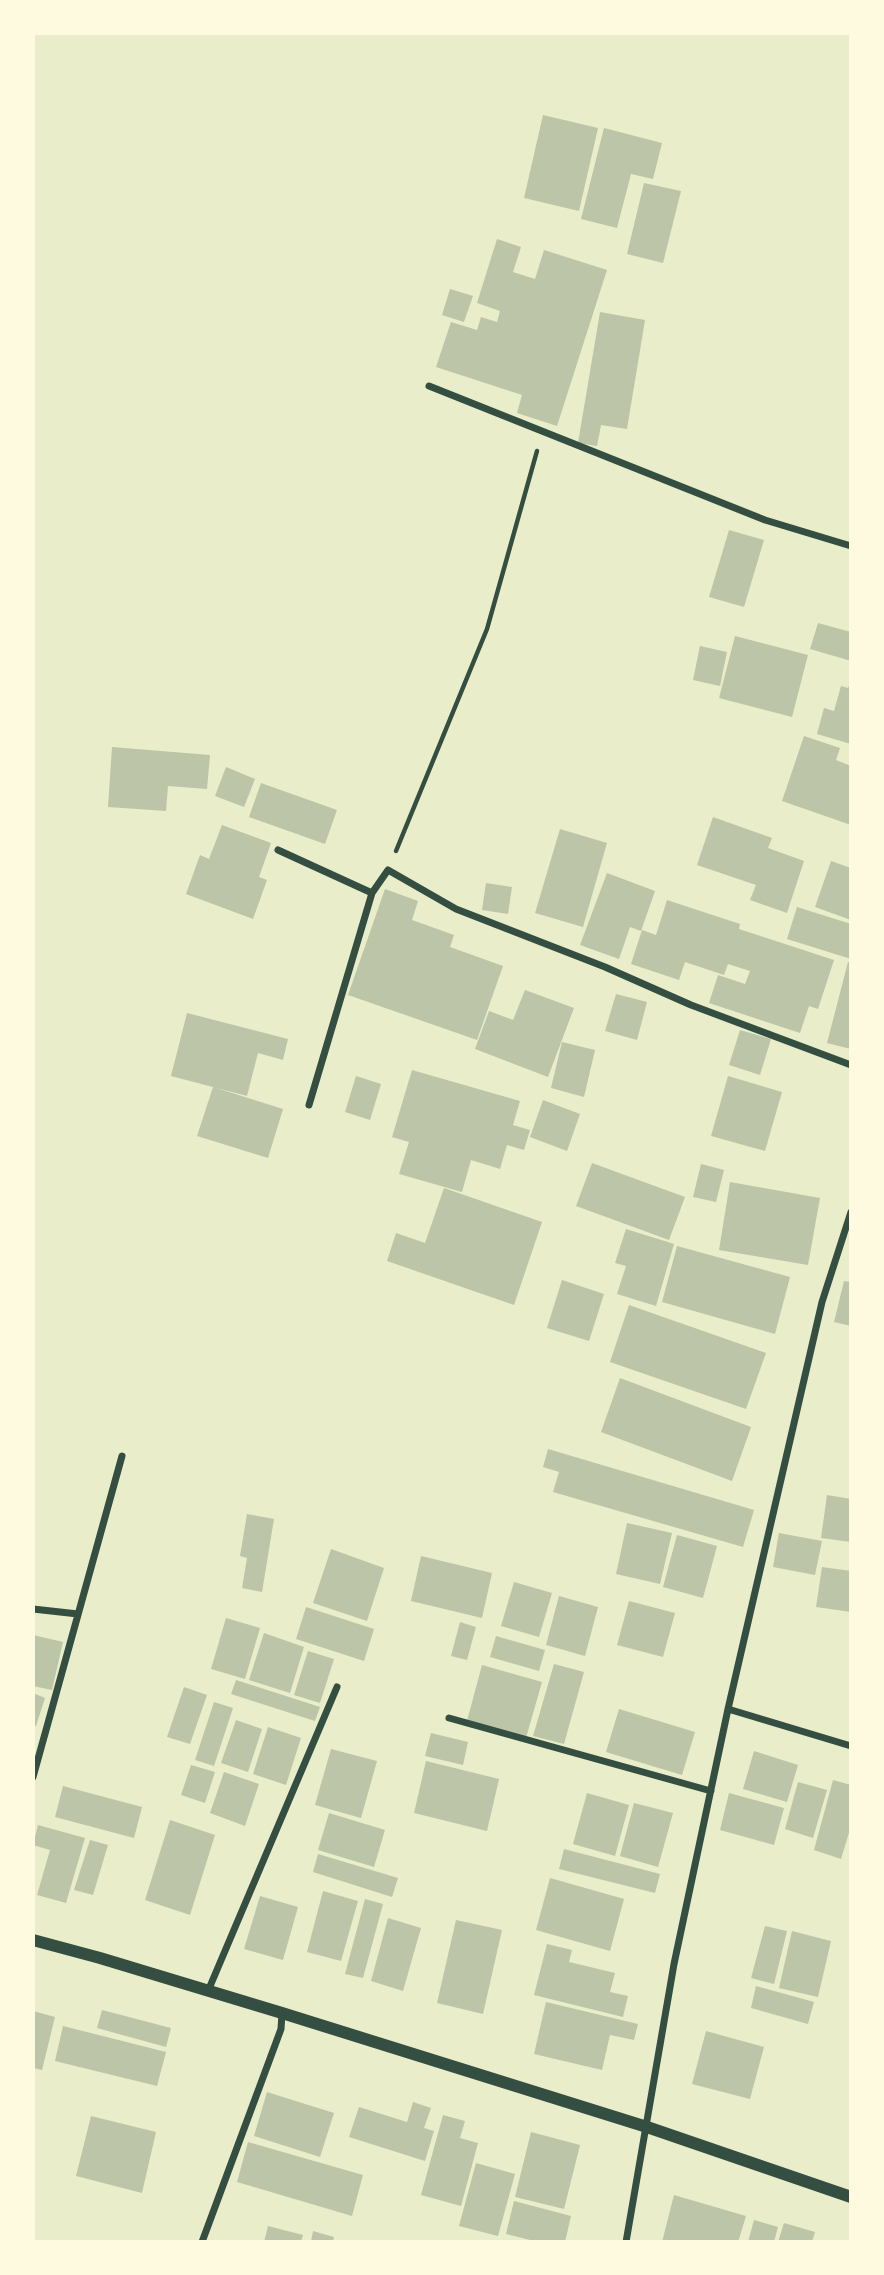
<!DOCTYPE html>
<html>
<head>
<meta charset="utf-8">
<style>
  body { margin:0 }
  #map { position:relative; width:884px; height:2275px; overflow:hidden; background:#e9edc9; font-family:"Roboto Condensed",sans-serif }
  canvas { display:block }
  .frame { position:absolute; inset:0; border:35px solid #fefae0; pointer-events:none }
</style>
</head>
<body>
<div id="map">
<canvas width="884" height="2275"></canvas>
<div class="frame"></div>
</div>
<script>
const c = document.querySelector('canvas').getContext('2d');
c.lineJoin = 'round';
function paint(path, color) { c.fillStyle = color; c.fill(path, 'evenodd'); }
const toPath = rows => new Path2D(rows.map(r => 'M' + r).join(''));
function stroke(path, color, width, dash) { c.strokeStyle = color; c.lineWidth = width; c.lineCap = dash ? 'butt' : 'round'; c.setLineDash(dash || []); c.stroke(path); }
paint(toPath([
  [543,115,598,128,579,211,524,198],
  [604,128,662,143,653,179,631,174,617,228,581,219],
  [644,183,681,191,663,263,627,254],
  [497,239,521,247,513,272,535,279,544,250,607,270,557,426,517,413,522,395,436,367,451,322,477,330,481,317,497,322,500,311,477,303],
  [450,289,473,296,464,322,442,315],
  [600,312,645,320,627,429,601,425,597,446,578,443],
  [729,530,764,540,744,607,709,597],
  [818,623,851,632,851,661,810,649],
  [735,636,808,655,792,717,719,698],
  [700,646,727,652,720,686,693,680],
  [851,681,851,744,817,734,824,708,834,711,841,686,848,688],
  [804,736,840,748,836,760,851,766,851,825,782,801],
  [112,747,210,755,207,789,168,786,166,811,108,807],
  [226,767,255,779,244,807,215,796],
  [261,783,337,810,325,844,249,817],
  [713,817,772,838,768,848,804,861,787,913,750,900,756,885,697,865],
  [222,825,271,843,259,877,267,880,253,919,186,894,200,855,209,859],
  [560,829,607,843,583,927,535,913],
  [831,861,851,868,851,920,815,907],
  [607,873,655,891,641,931,630,927,619,959,580,945],
  [486,883,512,887,508,914,482,910],
  [385,889,418,901,412,920,454,935,450,947,503,966,477,1040,348,995],
  [667,900,740,924,739,929,834,960,818,1009,809,1006,800,1033,709,1003,718,975,745,984,750,971,728,964,724,975,685,962,679,980,631,964,642,930,656,935],
  [797,907,851,924,851,959,787,939],
  [848,962,851,963,851,1049,827,1043],
  [525,990,574,1008,548,1077,475,1049,489,1011,513,1020],
  [616,994,647,1002,637,1040,605,1031],
  [187,1013,288,1039,283,1060,258,1053,247,1096,171,1076],
  [740,1030,771,1039,760,1075,729,1065],
  [562,1042,595,1050,584,1097,551,1088],
  [412,1070,520,1101,513,1125,530,1130,524,1150,507,1145,500,1169,471,1160,462,1192,399,1174,409,1142,392,1137],
  [356,1076,381,1084,370,1120,345,1112],
  [728,1076,782,1092,765,1151,711,1136],
  [213,1087,283,1109,268,1158,197,1136],
  [543,1100,580,1114,567,1151,530,1137],
  [592,1163,685,1197,669,1240,576,1206],
  [701,1164,724,1170,716,1202,693,1197],
  [730,1182,820,1198,808,1265,719,1250],
  [444,1188,542,1222,514,1305,387,1261,396,1233,425,1243],
  [626,1229,674,1244,656,1306,617,1294,626,1266,615,1263],
  [677,1246,790,1277,775,1334,662,1302],
  [562,1280,604,1294,589,1341,547,1328],
  [844,1281,851,1282,851,1326,834,1322],
  [629,1305,766,1353,746,1409,610,1362],
  [620,1378,751,1427,732,1481,601,1432],
  [548,1449,754,1510,743,1547,553,1492,559,1472,543,1467],
  [827,1495,851,1499,851,1542,821,1538],
  [247,1514,274,1519,262,1592,242,1588,247,1558,240,1556],
  [627,1523,672,1533,660,1584,616,1574],
  [779,1533,822,1541,815,1575,773,1567],
  [677,1535,717,1546,703,1598,663,1587],
  [331,1549,384,1568,367,1621,313,1603],
  [421,1556,492,1573,482,1618,411,1601],
  [822,1567,851,1571,851,1612,816,1607],
  [514,1582,552,1593,539,1637,501,1626],
  [559,1596,598,1607,585,1656,546,1645],
  [629,1601,675,1613,663,1657,617,1645],
  [306,1607,374,1629,364,1661,296,1639],
  [226,1618,260,1628,245,1679,211,1669],
  [460,1622,476,1627,467,1660,451,1656],
  [264,1633,304,1647,290,1693,249,1680],
  [33,1635,63,1642,52,1690,33,1686],
  [496,1636,545,1650,539,1671,490,1657],
  [308,1651,334,1659,320,1703,294,1695],
  [554,1664,584,1672,564,1744,533,1736],
  [482,1665,542,1682,526,1738,467,1721],
  [236,1680,320,1707,315,1721,231,1694],
  [184,1687,207,1695,190,1744,167,1737],
  [33,1693,45,1698,36,1726,33,1725],
  [214,1702,233,1708,214,1766,195,1760],
  [619,1709,695,1732,682,1775,606,1752],
  [236,1720,262,1729,248,1772,221,1763],
  [268,1727,301,1738,286,1785,253,1774],
  [431,1733,468,1742,463,1765,425,1756],
  [331,1749,377,1761,361,1818,315,1805],
  [754,1751,798,1765,787,1802,743,1789],
  [426,1761,499,1779,487,1831,414,1813],
  [191,1765,215,1772,205,1803,181,1795],
  [224,1772,259,1784,245,1826,210,1813],
  [833,1780,851,1785,851,1826,841,1859,814,1850],
  [798,1782,827,1790,813,1838,785,1829],
  [63,1786,142,1807,134,1838,55,1817],
  [587,1793,629,1805,615,1856,573,1844],
  [729,1793,784,1808,774,1845,720,1830],
  [634,1803,673,1813,658,1867,620,1856],
  [329,1813,385,1830,374,1867,318,1850],
  [170,1820,215,1835,190,1915,145,1900],
  [38,1825,85,1838,66,1903,37,1895,50,1850,33,1845],
  [90,1840,108,1845,93,1895,74,1890],
  [564,1849,660,1874,655,1893,559,1869],
  [318,1854,398,1878,392,1897,313,1872],
  [550,1878,624,1899,610,1951,536,1930],
  [323,1891,358,1901,341,1961,307,1952],
  [260,1896,298,1907,283,1960,244,1949],
  [365,1899,383,1904,363,1978,345,1974],
  [388,1918,421,1928,403,1991,371,1981],
  [456,1920,502,1930,483,2014,437,2003],
  [765,1926,787,1931,774,1984,751,1978],
  [792,1931,831,1941,818,1997,779,1988],
  [547,1944,572,1950,569,1962,615,1973,610,1992,628,1996,623,2017,534,1995],
  [756,1986,814,2002,808,2024,751,2008],
  [546,2002,638,2024,634,2040,610,2035,602,2070,534,2054],
  [102,2010,171,2028,166,2047,97,2028],
  [33,2011,55,2017,42,2070,33,2068],
  [63,2026,166,2052,157,2086,55,2061],
  [706,2031,764,2047,750,2099,692,2084],
  [267,2092,334,2113,320,2157,254,2136],
  [413,2102,431,2108,424,2128,434,2131,425,2161,349,2137,359,2107,407,2122],
  [443,2115,465,2121,460,2138,478,2143,461,2206,421,2195],
  [91,2116,156,2132,142,2193,76,2176],
  [531,2132,580,2145,564,2209,515,2197],
  [248,2142,363,2175,352,2216,237,2182],
  [476,2163,515,2174,498,2236,459,2226],
  [674,2195,746,2216,738,2242,662,2242],
  [514,2201,571,2216,565,2242,538,2242,506,2234],
  [754,2220,778,2227,774,2242,748,2242],
  [784,2223,815,2232,812,2242,778,2242],
  [268,2226,303,2235,301,2242,264,2242],
  [313,2231,334,2237,333,2242,311,2242]
]), '#bcc5a7');
stroke(toPath([
  [396,851,487,629,537,451]
]), '#344e41', 4.5);
stroke(toPath([
  [429,386,765,520,851,546],
  [278,850,372,893],
  [309,1105,372,893,388,870,456,909,605,967,691,1005,851,1065],
  [33,1609,78,1614],
  [728,1709,851,1746],
  [449,1718,711,1791],
  [33,1777,122,1456],
  [208,1991,337,1687],
  [202,2242,281,2029,282,2013],
  [626,2242,674,1964,728,1709,822,1302,851,1212]
]), '#344e41', 7);
stroke(toPath([
  [33,1940,100,1958,282,2013,647,2127,851,2197]
]), '#344e41', 12);
</script>
</body>
</html>
